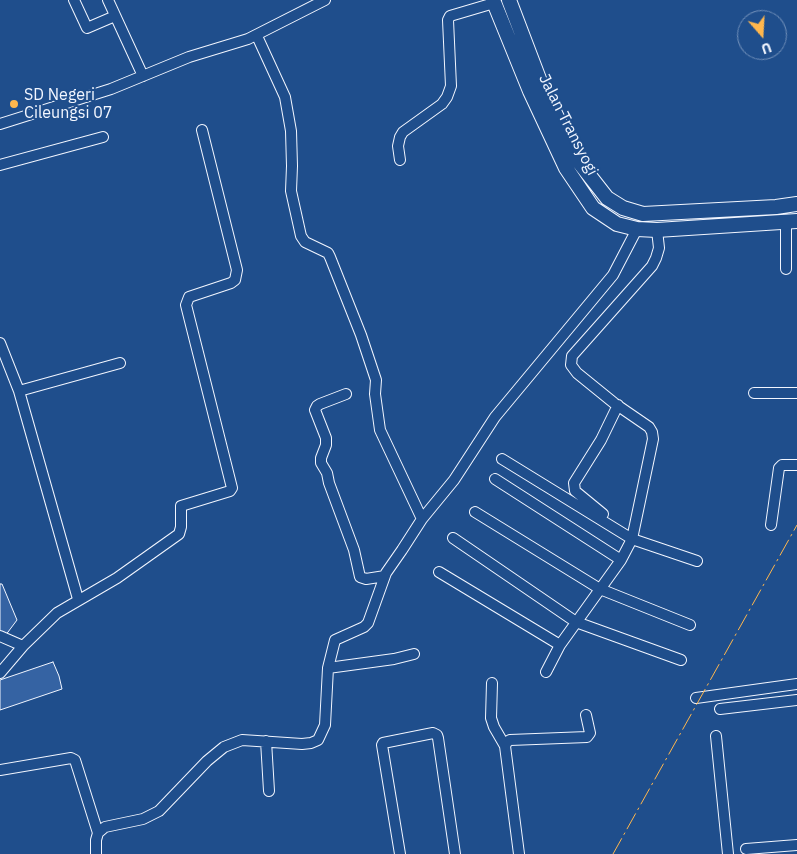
<!DOCTYPE html>
<html>
<head>
<meta charset="utf-8">
<style>
	body { margin:0 }
	#map { position:relative; width:797px; height:854px; overflow:hidden; background:#1f4e8c; font-family:"IBM Plex Sans",sans-serif }
	canvas { display:block }
	.north { position:absolute; left:737px; top:10px; width:50px; height:50px; box-sizing:border-box; background:#1f4e8c; border:1px solid #7391ba; border-radius:50%; rotate:161deg; font-size:14px; font-weight:700; line-height:20px; text-align:center; color:#f2f6ff }
	.north::after { content:''; display:block; margin:auto; width:18px; height:22px; background:#ffb74d; clip-path:polygon(50% 0,100% 100%,50% 72%,0 100%) }
</style>
</head>
<body>
<div id="map">
<canvas width="797" height="854"></canvas>
<div class="north">U</div>
</div>
<script>
const c = document.querySelector('canvas').getContext('2d');
c.lineJoin = 'round';
function fillPath(path, color) { c.fillStyle = color; c.fill(path, 'evenodd'); }
const shape = rows => new Path2D(rows.map(r => 'M' + r).join(''));
function stroke(path, color, width, dash) { c.strokeStyle = color; c.lineWidth = width; c.lineCap = dash ? 'butt' : 'round'; c.setLineDash(dash || []); c.stroke(path); }
function label(font, color, halo, rows, align = 'center') {
  c.font = font + ' "IBM Plex Sans",sans-serif'; c.lineWidth = 4; c.setLineDash([]); c.textBaseline = 'middle'; c.strokeStyle = halo; c.fillStyle = color; for (const [text, x, y, turn = 0] of rows) {
    c.save(); c.translate(x, y); c.rotate((+turn || 0) * Math.PI / 180); c.textAlign = isNaN(turn) ? turn : align; if (halo) c.strokeText(text, 0, 0); c.fillText(text, 0, 0); c.restore();
  }
}
const building = shape([
	[0,584,2,584,17,620,5,636,0,634,0,584],
	[53,662,59,676,62,689,0,710,0,680,53,662]
]);
const minor = shape([
	[74,0,87,28,115,16],
	[108,0,143,76],
	[257,36,285,97,291,131,292,166,291,191,301,236,305,242,328,253,330,257,361,335,376,380,375,394,380,430,422,519],
	[0,124,111,89,189,57,248,39,325,0],
	[400,160,398,146,400,137,403,132,442,104,447,97,451,86,448,20,450,16,494,3],
	[0,165,103,137],
	[786,222,786,269],
	[0,343,19,391,78,599],
	[19,391,120,363],
	[754,393,797,393],
	[346,394,320,404,317,406,315,410,326,438,326,445,321,458,321,463,327,473,329,483,354,550,360,577,366,579,385,576],
	[502,459,632,539,697,561],
	[495,479,621,560],
	[475,512,600,589,690,625],
	[603,514,575,491,574,483,601,440,618,405],
	[771,525,779,468,782,465,797,465],
	[453,538,576,622,681,660],
	[439,572,560,645],
	[0,636,23,646],
	[328,668,394,659,414,654],
	[546,672,560,645,621,560,632,539,653,439,652,432,649,427,614,403,577,373,571,365,572,356,652,266,656,258,659,248,657,230],
	[0,673,23,646,57,613,117,578,179,534,181,527,181,506,230,491,232,488,186,305,189,297,231,283,235,280,237,270,202,130],
	[492,683,491,718,494,727,505,746],
	[696,698,797,684],
	[720,709,797,700],
	[716,736,728,854],
	[266,741,269,791],
	[0,770,71,758,75,760,98,833],
	[746,849,797,845],
	[96,854,96,840,98,833,105,827,143,819,159,811,207,761,224,747,242,740,302,744,311,743,318,740,325,725,328,668,335,640,364,627,368,623,386,573,402,550,422,519,454,480,495,417,613,275,637,229],
	[400,854,382,745,383,743,433,733,437,735,438,738,455,854],
	[519,854,505,746,507,742,510,740,587,737,590,733,586,715]
]);
const highway = shape([
	[493,0,530,91,566,168,593,208,617,224,637,229,657,230,797,221],
	[509,0,541,84,578,161,607,198,623,208,643,214,776,207,797,204]
]);
const power = shape([
	[613,854,797,525]
]);
const markers = [
	[14,104,5,"#ffb74d"]
];
const poiNames = [
	["SD Negeri",24,95],
	["Cileungsi 07",24,113]
];
const streetNames = [
	["Jalan Transyogi",568,125,63]
];
fillPath(building, '#3563a3');
stroke(building, '#f2f6ff', 1);
stroke(minor, '#f2f6ff', 12);
stroke(highway, '#f2f6ff', 16);
stroke(minor, '#1f4e8c', 10);
stroke(highway, '#1f4e8c', 14);
stroke(power, '#ffb74d', 1, [18, 4, 2.5, 4]);
for (const [x, y, r, color] of markers) { const dot = new Path2D(); dot.arc(x, y, r, 0, 2 * Math.PI); c.fillStyle = color; c.fill(dot); stroke(dot, '#1f4e8c', 2); }
label('16px', '#f2f6ff', '#1f4e8c', poiNames, 'left');
label('16px', '#f2f6ff', '#1f4e8c', streetNames);
</script>
</body>
</html>
